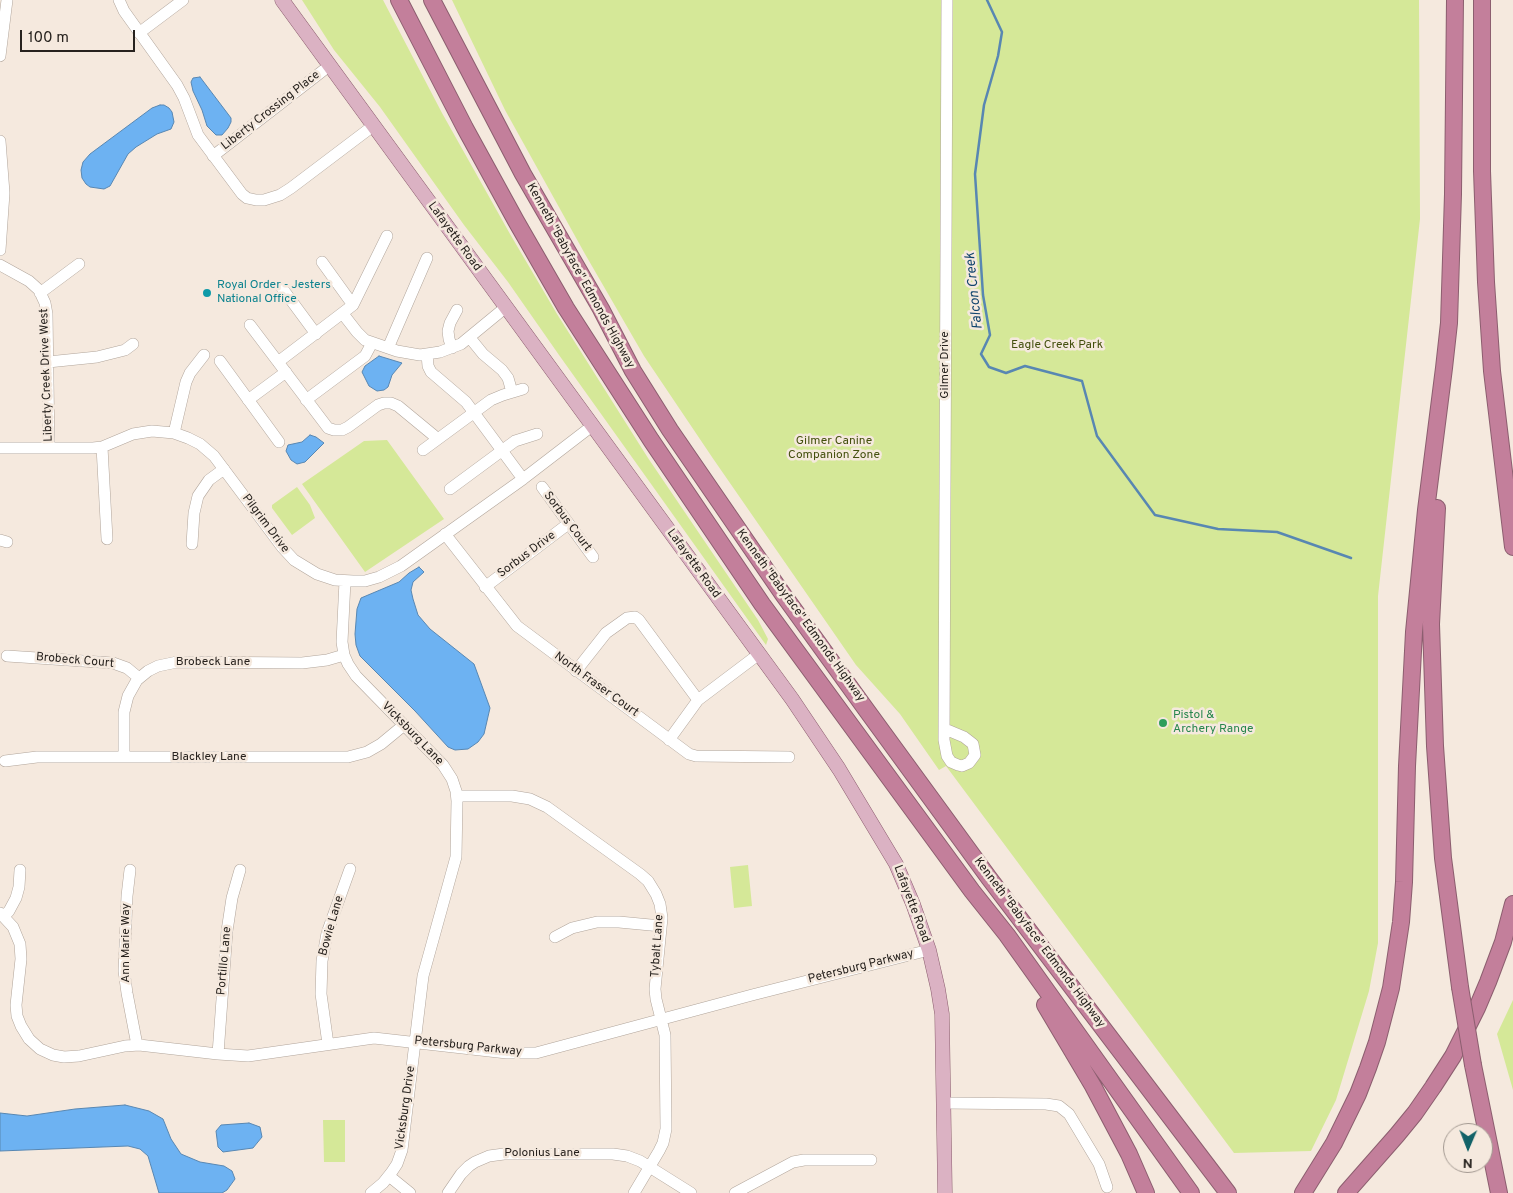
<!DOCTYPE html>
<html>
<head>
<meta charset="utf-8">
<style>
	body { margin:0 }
	#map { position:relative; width:1513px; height:1193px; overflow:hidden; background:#f5e9de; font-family:Overpass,sans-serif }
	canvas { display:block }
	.north { position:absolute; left:1443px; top:1123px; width:50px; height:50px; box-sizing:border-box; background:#f5e9de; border:1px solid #a39991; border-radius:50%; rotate:181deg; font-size:14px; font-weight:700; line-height:20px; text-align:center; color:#27221e }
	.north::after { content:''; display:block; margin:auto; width:18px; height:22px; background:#126268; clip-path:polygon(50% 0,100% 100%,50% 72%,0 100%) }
	.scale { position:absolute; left:20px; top:30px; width:115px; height:22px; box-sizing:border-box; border:2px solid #27221e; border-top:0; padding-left:6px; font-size:15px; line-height:18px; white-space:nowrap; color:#27221e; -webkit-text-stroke:4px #f5e9de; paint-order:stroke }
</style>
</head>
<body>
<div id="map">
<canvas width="1513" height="1193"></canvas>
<div class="north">N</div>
<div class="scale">100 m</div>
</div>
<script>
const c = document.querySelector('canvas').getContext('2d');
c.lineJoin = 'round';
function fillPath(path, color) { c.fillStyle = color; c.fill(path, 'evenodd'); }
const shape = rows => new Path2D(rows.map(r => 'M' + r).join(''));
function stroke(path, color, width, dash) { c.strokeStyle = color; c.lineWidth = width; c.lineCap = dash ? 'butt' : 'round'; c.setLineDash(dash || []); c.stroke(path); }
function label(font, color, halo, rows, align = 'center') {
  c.font = font + ' Overpass,sans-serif'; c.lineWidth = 5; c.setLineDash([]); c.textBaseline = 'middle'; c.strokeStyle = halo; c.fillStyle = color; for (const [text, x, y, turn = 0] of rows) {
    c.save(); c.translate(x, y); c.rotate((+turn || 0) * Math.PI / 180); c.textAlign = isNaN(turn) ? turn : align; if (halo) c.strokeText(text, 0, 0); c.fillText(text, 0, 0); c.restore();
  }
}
const green = shape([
	[302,0,383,0,442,113,510,234,557,314,648,458,758,620,768,639,766,645,559,355,508,282,464,225,380,107,334,50],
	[452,0,1419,0,1420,219,1378,596,1378,943,1369,991,1336,1100,1311,1151,1234,1153,946,766,939,770,900,714,856,665,714,460,644,356,585,254,505,110],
	[387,440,444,519,365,572,302,484,364,441],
	[297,487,310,505,315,518,292,535,272,508,272,505],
	[748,865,752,906,734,908,730,867],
	[1513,1000,1513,1090,1497,1034],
	[323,1120,345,1120,345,1162,324,1162]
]);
const water = shape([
	[200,77,231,118,231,122,228,128,222,135,216,135,207,126,202,110,193,91,191,82,193,78,200,77],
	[160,105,164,105,169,108,172,112,174,122,171,129,157,134,136,147,128,154,110,186,104,189,90,187,86,184,82,178,81,170,83,162,90,154,152,108,160,105],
	[379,356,402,363,392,375,388,387,384,390,377,391,369,386,362,372,365,366,379,356],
	[310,435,316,437,324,443,305,462,297,464,291,460,286,451,288,445,302,442,310,435],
	[419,567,424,572,413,582,411,590,413,599,418,615,430,629,474,664,490,708,484,734,478,742,468,749,455,750,448,747,415,711,360,656,356,645,355,634,357,609,361,598,399,582,409,573,419,567],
	[125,1105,149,1111,163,1119,171,1139,181,1154,200,1162,224,1166,232,1171,235,1179,227,1190,222,1193,159,1193,148,1156,140,1149,128,1146,0,1151,0,1113,27,1116,75,1109,125,1105],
	[249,1123,260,1127,262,1137,253,1148,223,1152,218,1147,216,1131,221,1125,249,1123]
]);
const stream = shape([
	[987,0,1002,32,998,56,984,105,975,174,983,295,990,335,981,354,989,367,1006,373,1025,366,1082,381,1097,436,1155,515,1218,529,1277,532,1351,558]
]);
const minor = shape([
	[119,0,124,11,177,85,184,98,198,135,242,194,247,198,256,200,264,200,280,195,291,188,373,126],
	[139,33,183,0],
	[0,56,7,0],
	[0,141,4,193,0,250],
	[213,156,329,66],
	[322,262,353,305],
	[0,265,29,281,39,290,45,303,47,314,49,448],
	[282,288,316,334],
	[40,293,79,264],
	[343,314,357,332,365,340,397,351,420,355,440,352,461,344,506,307],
	[250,325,328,428,334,430,342,430,348,427,378,405,384,403,391,403,398,406,438,439],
	[470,338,483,354,502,370,508,378,512,392],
	[388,348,427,258],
	[452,348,449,339,448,331,450,323,457,310],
	[427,354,428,366,431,372,466,402,523,479],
	[220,361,279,442],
	[48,362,97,357,125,350,133,344],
	[278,362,353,305,387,236],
	[248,400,286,372],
	[306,400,365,356,372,343],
	[174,433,186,382,190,373,204,355],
	[102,447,107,539],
	[0,448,93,448,102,447,133,434,152,431,174,433,188,438,200,444,214,456,282,547,294,560,317,574,335,580,353,581,365,581,379,577,401,566,523,479,592,426],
	[423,450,491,400,503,395,523,389],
	[542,487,593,557],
	[450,489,515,441,537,434],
	[445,534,517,626,689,754,696,756,789,757],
	[0,540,7,542],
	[192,544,194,513,198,496,209,480,224,469],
	[345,581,342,642,344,655,348,664,356,676,443,765,452,779,456,791,457,801,456,857,423,976,402,1150,397,1164,391,1173,383,1183,371,1193],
	[485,587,568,524],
	[7,656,113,663,127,668,139,678],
	[576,671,606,633,627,618,635,617,639,620,698,700],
	[945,729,964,737,973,744,975,755,969,763,962,766,958,765,951,762,947,756,944,740,947,0],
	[669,740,698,700,759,654],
	[124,757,124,712,128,696,137,680,148,671,158,666,177,662,302,663,327,660,344,655],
	[5,761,37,757,348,757,367,752,381,744,404,725],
	[457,796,512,796,530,799,547,807,640,874,648,881,656,894,660,904,662,918,655,989,656,999,665,1035,666,1129,663,1143,659,1151,634,1193],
	[130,870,127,896,124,971,127,993,137,1045],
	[0,913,13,927,20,944,21,959,16,1005,17,1016,21,1026,29,1039,40,1049,53,1055,64,1057,79,1056,125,1046,139,1045,218,1054,248,1056,374,1038,507,1053,536,1053,752,995,929,950],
	[4,916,9,911,16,898,19,887,20,870],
	[555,937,572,928,597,922,619,922,661,926],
	[328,1044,321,994,322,961,327,933,350,869],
	[218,1054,227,931,232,898,240,870],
	[944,1103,1046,1104,1059,1106,1069,1114,1099,1164,1107,1187],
	[389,1176,410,1193],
	[448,1193,461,1174,469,1166,475,1162,489,1156,504,1154,613,1154,627,1156,640,1161,691,1193],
	[735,1193,793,1162,804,1160,871,1160]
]);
const major = shape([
	[282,0,792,699,839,769,896,864,913,904,929,950,938,989,942,1014,945,1193]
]);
const highway = shape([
	[399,0,465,128,516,221,566,308,651,440,762,604,972,891,1007,935,1191,1193],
	[432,0,523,174,601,309,633,371,670,430,782,593,865,708,989,878,1228,1193],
	[1482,0,1482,171,1486,282,1492,371,1513,547],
	[1437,508,1431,624,1435,746,1443,858,1460,987],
	[1045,1005,1093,1086,1129,1154,1146,1193],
	[1473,1065,1499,1193],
	[1303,1193,1334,1143,1358,1094,1368,1068,1377,1042,1391,988,1401,922,1404,882,1407,766,1414,632,1426,510,1444,368,1449,323,1453,194,1455,0],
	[1346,1193,1397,1135,1415,1113,1433,1087,1453,1056,1477,1008,1488,982,1503,942,1513,904]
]);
const highwayBridge = shape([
	[1460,987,1473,1065]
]);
const markers = [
	[207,293,5,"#0f9aa8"],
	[1163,723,5,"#2e9e5b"]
];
const streetNames = [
	["Liberty Crossing Place",271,111,-38],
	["Lafayette Road",454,237,54],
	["Kenneth \"Babyface\" Edmonds Highway",580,276,61],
	["Gilmer Drive",946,365,-90],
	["Liberty Creek Drive West",47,375,-92],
	["Sorbus Court",567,522,53],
	["Pilgrim Drive",265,524,53],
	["Sorbus Drive",527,555,-37],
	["Lafayette Road",693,564,54],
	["Kenneth \"Babyface\" Edmonds Highway",800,616,54],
	["Brobeck Court",75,661,5],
	["Brobeck Lane",213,663],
	["North Fraser Court",596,685,36],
	["Vicksburg Lane",412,734,46],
	["Blackley Lane",209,758],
	["Lafayette Road",911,904,69],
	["Bowie Lane",332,926,-74],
	["Ann Marie Way",127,943,-90],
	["Kenneth \"Babyface\" Edmonds Highway",1039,943,53],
	["Tybalt Lane",658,946,-86],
	["Portillo Lane",225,961,-85],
	["Petersburg Parkway",861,967,-14],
	["Petersburg Parkway",468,1047,6],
	["Vicksburg Drive",406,1108,-82],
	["Polonius Lane",542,1154]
];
const cultureNames = [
	["Royal Order - Jesters",217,286],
	["National Office",217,300]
];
const parkNames = [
	["Eagle Creek Park",1057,346],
	["Gilmer Canine",834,442],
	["Companion Zone",834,456]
];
const leisureNames = [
	["Pistol &",1173,716],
	["Archery Range",1173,730]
];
const waterNames = [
	["Falcon Creek",975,291,-96]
];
fillPath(green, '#d5e898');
fillPath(water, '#6db2f2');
stroke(water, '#5887b2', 1);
stroke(stream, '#5887b2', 2.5);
stroke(minor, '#b1a59b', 12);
stroke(major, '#8c5e6f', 15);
stroke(highway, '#8c5e6f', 18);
stroke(minor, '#fff', 11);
stroke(major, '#dbb2c3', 14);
stroke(highway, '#c37f9b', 16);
stroke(highwayBridge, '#8c5e6f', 18, []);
stroke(highwayBridge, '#c37f9b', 16);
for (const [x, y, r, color] of markers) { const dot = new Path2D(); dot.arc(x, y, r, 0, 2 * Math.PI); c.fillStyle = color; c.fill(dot); stroke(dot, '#f5e9de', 2); }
label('12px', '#27221e', '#f5e9de', streetNames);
label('12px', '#0d838f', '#f5e9de', cultureNames, 'left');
label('12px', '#44500e', '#f5e9de', parkNames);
label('12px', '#27864d', '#f5e9de', leisureNames, 'left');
label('italic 14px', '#11446d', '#f5e9de', waterNames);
</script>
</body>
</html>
